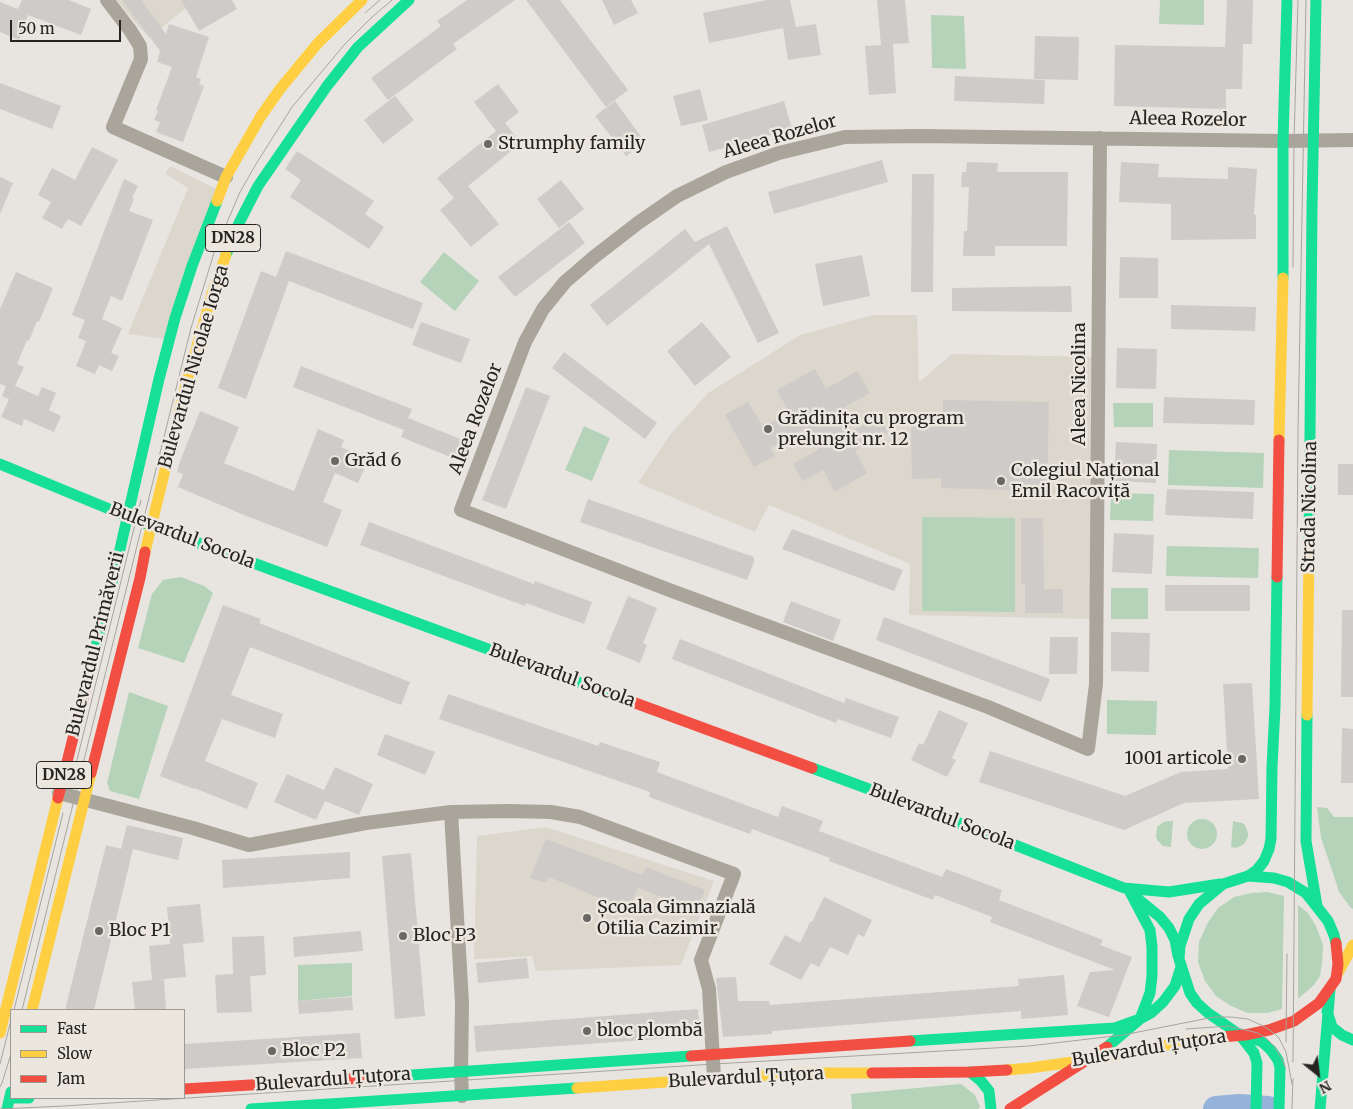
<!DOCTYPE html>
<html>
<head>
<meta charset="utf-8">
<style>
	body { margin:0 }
	#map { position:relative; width:1353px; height:1109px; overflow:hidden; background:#e8e5e1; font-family:Merriweather,serif }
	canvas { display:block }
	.legend { position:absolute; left:10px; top:1009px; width:175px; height:90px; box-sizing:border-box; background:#ebe6de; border:1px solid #9c9892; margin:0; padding:6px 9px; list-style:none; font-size:15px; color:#262421 }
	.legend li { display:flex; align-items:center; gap:10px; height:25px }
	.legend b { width:25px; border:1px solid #9c9892 }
	.north { position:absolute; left:1293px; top:1049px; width:50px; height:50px; -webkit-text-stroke:4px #ebe6de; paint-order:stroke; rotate:151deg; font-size:14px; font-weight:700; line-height:20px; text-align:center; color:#262421 }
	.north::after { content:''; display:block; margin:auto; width:18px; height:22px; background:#262421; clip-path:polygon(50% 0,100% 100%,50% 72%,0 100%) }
	.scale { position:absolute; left:10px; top:20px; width:111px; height:22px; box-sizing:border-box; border:2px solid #262421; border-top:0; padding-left:6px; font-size:15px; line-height:18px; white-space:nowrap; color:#262421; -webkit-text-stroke:4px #ebe6de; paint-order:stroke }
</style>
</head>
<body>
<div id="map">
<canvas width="1353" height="1109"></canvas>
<ul class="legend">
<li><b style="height:6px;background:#16e098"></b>Fast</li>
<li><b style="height:6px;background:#ffcf43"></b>Slow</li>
<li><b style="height:6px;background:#f24e42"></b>Jam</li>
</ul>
<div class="north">N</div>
<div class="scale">50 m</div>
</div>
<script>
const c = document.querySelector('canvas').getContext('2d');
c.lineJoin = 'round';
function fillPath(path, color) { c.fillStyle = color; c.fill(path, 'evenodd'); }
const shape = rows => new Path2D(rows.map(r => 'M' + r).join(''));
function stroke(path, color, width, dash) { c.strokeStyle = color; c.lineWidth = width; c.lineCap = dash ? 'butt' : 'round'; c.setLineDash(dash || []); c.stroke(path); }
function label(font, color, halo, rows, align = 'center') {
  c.font = font + ' Merriweather,serif'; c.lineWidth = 5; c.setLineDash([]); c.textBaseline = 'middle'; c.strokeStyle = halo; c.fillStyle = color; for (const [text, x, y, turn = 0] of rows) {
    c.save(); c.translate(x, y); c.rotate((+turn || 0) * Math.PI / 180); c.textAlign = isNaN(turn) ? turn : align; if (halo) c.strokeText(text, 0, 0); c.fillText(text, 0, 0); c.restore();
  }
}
const built = shape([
	[116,0,196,0,149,38],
	[170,166,218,190,165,339,128,334,188,188,165,174],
	[873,315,917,315,919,382,952,354,1100,357,1094,619,909,615,910,564,769,505,755,532,638,483,670,435,708,393,800,335],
	[546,827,714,881,681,965,536,971,532,956,483,959,474,959,477,836]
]);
const green = shape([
	[1160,0,1204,0,1204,25,1159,24],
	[931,15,964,16,966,69,932,68],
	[444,252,479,281,455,311,420,282],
	[1113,403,1153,403,1153,427,1114,427],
	[584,426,610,438,592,481,565,470],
	[1169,450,1264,453,1263,488,1168,485],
	[1111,493,1154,494,1153,521,1110,520],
	[922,517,1015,518,1015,612,922,611],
	[1167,546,1259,548,1258,578,1166,576],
	[181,577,204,586,213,593,184,663,138,648,152,594,163,580],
	[1111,588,1148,588,1148,619,1111,619],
	[129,692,168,706,139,799,110,791,107,783],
	[1107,700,1157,701,1156,735,1107,734],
	[1317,807,1327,808,1334,817,1353,817,1353,909,1350,907,1339,892,1332,870,1321,838],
	'1187 834a15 15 0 1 1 30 0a15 15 0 1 1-30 0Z',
	[1168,821,1173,821,1171,847,1163,846,1157,840,1156,836,1157,827,1164,822],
	[1233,821,1242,823,1245,825,1248,833,1248,837,1244,844,1236,848,1231,847],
	[1267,892,1284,896,1282,1009,1267,1013,1248,1013,1231,1006,1216,996,1205,981,1198,962,1199,942,1207,924,1218,908,1234,897,1252,893],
	[1298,905,1308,913,1316,926,1323,945,1322,963,1320,976,1314,985,1298,999],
	[352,963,352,996,298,1001,298,965],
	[961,1084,975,1095,980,1107,978,1109,852,1109,851,1094]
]);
const river = shape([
	[1216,1109,1239,1107,1268,1109]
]);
const building = shape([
	[22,0,69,0,91,9,81,35,28,15,19,40,0,32,0,2,18,9],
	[122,0,141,0,166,34,169,24,209,37,196,77,201,79,199,84,204,86,183,142,156,132,160,122,154,120,158,111,156,110,172,67,157,62,160,51],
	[181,0,232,0,237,9,199,31],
	[467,0,515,0,453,44,457,49,388,100,371,78,441,26,437,21],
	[526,0,560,0,628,90,606,107],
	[602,0,631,0,638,13,614,25],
	[767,0,790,0,796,27,816,24,821,55,788,60,783,28,709,43,703,13],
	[877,0,905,0,909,43,893,44,896,93,869,95,865,46,881,45],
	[1227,0,1253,0,1252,44,1243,44,1242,89,1226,89,1226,109,1114,106,1115,45,1225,47],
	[1035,36,1079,37,1078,80,1034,79],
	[955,76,1045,80,1044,104,954,101],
	[0,83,61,106,52,129,0,109],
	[498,84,519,112,505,123,521,143,468,186,499,224,471,247,440,210,454,198,437,178,496,131,474,102],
	[700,89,708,120,681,126,673,96],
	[395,96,414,120,383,144,364,120],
	[615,101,645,142,626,156,595,116],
	[784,101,792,129,709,152,702,125],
	[92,147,118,160,81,226,68,219,62,229,42,218,51,202,38,195,52,168,75,180],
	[297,151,374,201,365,214,384,227,369,249,290,197,301,180,285,169],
	[882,160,888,182,774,214,768,192],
	[967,162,998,163,997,172,1068,172,1067,246,995,246,995,256,963,256,964,231,967,231,969,187,961,187,962,172,966,172],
	[1121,162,1159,164,1158,177,1228,179,1228,167,1257,169,1254,215,1256,215,1256,239,1171,240,1171,204,1119,202],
	[912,174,934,174,933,292,911,292],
	[0,177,13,183,0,214],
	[124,179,138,186,132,198,134,199,129,211,153,220,122,301,111,296,102,319,122,328,111,353,119,356,112,371,99,365,95,374,76,366,86,341,78,338,85,320,72,315],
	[561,180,584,209,559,228,537,199],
	[569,222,585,243,515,297,498,277],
	[727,226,779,333,758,343,709,244,607,326,590,305,685,229,695,242],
	[286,251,423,303,413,329,289,281,246,399,218,388,261,271,276,277],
	[862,255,870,296,823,306,815,264],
	[1120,257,1158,258,1158,298,1119,298],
	[16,272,53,288,39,322,37,321,29,341,27,340,17,364,24,367,15,386,38,396,42,387,56,393,49,410,61,416,54,432,24,419,22,426,1,417,9,399,2,396,6,386,0,384,0,309],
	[1071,286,1072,312,952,311,952,288],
	[1171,305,1256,307,1255,331,1171,329],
	[421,322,470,339,461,363,412,345],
	[702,322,731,357,695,386,667,351],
	[1117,348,1157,349,1156,389,1116,388],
	[564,352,657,423,645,439,552,368],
	[301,366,412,409,408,418,468,442,460,461,401,437,404,430,293,387],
	[815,369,826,389,857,371,870,393,840,410,852,431,879,416,888,432,855,450,867,473,835,492,823,470,803,481,793,464,819,449,807,427,770,448,775,456,754,467,725,415,748,402,763,427,789,412,777,390],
	[526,387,550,396,506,509,482,500],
	[1164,397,1255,400,1254,425,1163,423],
	[943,400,1049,402,1047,491,941,488,941,478,912,479,911,423,943,422],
	[200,411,239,427,224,463,294,491,318,429,344,440,341,447,369,459,358,483,335,473,323,502,342,510,327,547,244,515,178,487,183,474,177,472,179,464],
	[1116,442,1157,444,1156,483,1114,481],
	[1338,464,1353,464,1353,495,1338,495],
	[1167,489,1254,492,1253,519,1165,515],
	[588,499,754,557,754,562,747,580,580,522],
	[1021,518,1043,518,1044,589,1063,589,1063,613,1025,613,1025,584,1021,584],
	[369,522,534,584,535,581,592,602,584,624,526,603,525,606,360,545],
	[792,529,903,570,894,591,782,549],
	[1114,533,1154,535,1152,574,1112,572],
	[1165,585,1250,585,1250,611,1165,611],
	[628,596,657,608,643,643,647,645,640,663,606,649],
	[791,601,841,620,833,641,783,622],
	[223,605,261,619,259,623,410,682,401,705,250,647,231,695,283,714,275,738,222,719,205,761,258,783,247,809,194,788,194,789,160,776],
	[1342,610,1353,610,1353,697,1341,697],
	[884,617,1050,679,1041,702,876,640],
	[1111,632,1150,633,1149,672,1111,671],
	[1050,637,1078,637,1077,674,1049,674],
	[680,639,844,703,846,698,899,717,891,738,838,719,836,723,672,659],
	[1252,683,1259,799,1184,803,1124,830,979,782,990,751,1125,796,1181,772,1228,769,1223,684],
	[448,694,598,746,600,742,660,762,657,772,778,817,782,806,823,821,819,831,942,877,946,869,1002,890,999,900,1103,940,1100,945,1132,957,1109,1017,1077,1006,1090,972,1115,970,990,922,992,917,935,895,933,900,829,861,830,858,752,829,750,834,649,797,650,792,439,719],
	[939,710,968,723,952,758,956,760,947,777,911,760,919,743,923,745],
	[1342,728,1353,729,1353,783,1341,783],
	[385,734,435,752,425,775,377,755],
	[335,767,373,784,359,815,325,801,316,820,274,802,287,774,324,790],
	[127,825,183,838,178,860,133,849,94,1010,65,1010,106,845,121,849],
	[546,839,642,875,646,867,705,890,696,910,638,888,626,915,608,908,609,902,549,877,546,883,530,878],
	[350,852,350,878,223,888,222,860],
	[411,853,425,1016,395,1019,382,856],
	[824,897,872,920,864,937,858,934,848,955,830,947,819,967,811,963,801,980,769,964,785,935,800,943,810,922,812,922],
	[200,904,204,942,183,944,186,977,164,979,166,1010,135,1010,132,982,152,980,149,946,170,944,167,907],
	[361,931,363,951,294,957,293,937],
	[264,936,266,975,250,976,252,1012,217,1013,215,975,233,974,232,937],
	[527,958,529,978,478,983,476,963],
	[1064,975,1068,1015,1021,1019,1021,1011,772,1031,772,1034,723,1037,716,978,736,977,738,1001,769,1001,770,1005,1019,986,1018,979],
	[352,997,353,1010,299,1014,298,1001],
	[698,1009,700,1036,476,1052,474,1026],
	[360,1033,362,1058,184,1069,184,1044]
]);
const street = shape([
	[107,0,130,30,140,46,141,59,113,127,226,177],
	[1100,138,1096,684,1088,749,988,707,672,591,461,510,525,342,543,309,565,282,594,257,638,223,677,196,726,172,779,153,845,137,921,136,1283,141,1353,140],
	[59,793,193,828,249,845,366,823,451,812,508,811,551,812,580,817,734,874,701,960,709,989,714,1078],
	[451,812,462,1003,461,1072,462,1096]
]);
const fast = shape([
	[226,255,239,223,258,186,327,86,358,47,409,0],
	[1283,278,1283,141,1287,0],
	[0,464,136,520,627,700],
	[1309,548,1312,208,1316,0],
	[88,678,115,571,159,379,175,318,192,266,217,201],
	[1307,715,1306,841,1317,906],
	[812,768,939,815,1124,888,1169,892,1220,884],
	[1248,876,1257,870,1264,861,1269,849,1271,839,1272,767,1275,707,1277,577],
	[1130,892,1150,930,1152,947,1152,976,1150,993,1140,1019],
	[1138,899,1160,917,1169,928,1175,940,1178,956],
	[1327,1011,1332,1027,1342,1035,1353,1040],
	[1245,1035,1262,1042,1271,1050,1278,1060,1280,1068,1279,1109],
	[910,1041,1115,1028,1140,1019],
	[1107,1047,1140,1019,1151,1013,1163,1002,1175,986,1181,967],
	[970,1072,981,1081,989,1091,991,1109],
	[382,1077,691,1056],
	[10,1098,29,1098],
	[7,1109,11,1092],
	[251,1109,577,1088],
	[1256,1109,1257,1063,1254,1053,1240,1035,1208,1013,1197,1003,1190,993,1179,959,1180,946,1189,919,1199,904,1223,884,1248,876,1274,878,1288,882,1306,893,1328,921,1334,935,1336,943],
	[1320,1109,1330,989]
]);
const slow = shape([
	[217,201,226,177,261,116,280,89,318,43,362,0],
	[1279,440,1283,278],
	[145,552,185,388,212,294,226,255],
	[1307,715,1309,548],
	[1338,973,1353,945],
	[32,1010,91,773],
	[0,1033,58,798],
	[1007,1070,1030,1068,1087,1060,1188,1041,1209,1038],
	[577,1088,771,1075,811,1073,872,1073]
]);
const jam = shape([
	[1277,577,1279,440],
	[627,700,812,768],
	[91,773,140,578,145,552],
	[58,798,88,678],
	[1209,1038,1245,1035,1269,1030,1294,1021,1319,1003,1336,979,1338,964,1336,943],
	[691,1056,910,1041],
	[872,1073,970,1072,1007,1070],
	[184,1089,382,1077],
	[1010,1109,1107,1047]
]);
const tram = shape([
	[365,13,380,0],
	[1293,267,1294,140,1298,0],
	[74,772,141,500],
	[14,1010,63,813],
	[22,1010,191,328,214,253,240,192,256,164,292,107,345,44,371,18,392,0],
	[1186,1029,1228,1026,1258,1033,1267,1039,1274,1046,1283,1061,1285,1067],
	[1286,1042,1287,954],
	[1293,1062,1298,431,1306,0],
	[0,1064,11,1020],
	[0,1087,2,1083,11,1054],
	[0,1109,64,1106,714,1064,1029,1046,1123,1035,1214,1017,1231,1017,1248,1019,1263,1026,1274,1033,1279,1038,1286,1052,1292,1084],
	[1292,1109,1293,1079]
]);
const markers = [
	[488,144,5,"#6a6864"],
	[768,429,5,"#6a6864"],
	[335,461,5,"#6a6864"],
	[1001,481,5,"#6a6864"],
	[1242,759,5,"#6a6864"],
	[587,918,5,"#6a6864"],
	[99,931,5,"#6a6864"],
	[403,936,5,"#6a6864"],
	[587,1031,5,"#6a6864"],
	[272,1051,5,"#6a6864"]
];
const shields = [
	[233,238,55],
	[64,775,55]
];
const shieldNames = [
	["DN28",233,238],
	["DN28",64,775]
];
const streetNames = [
	["Aleea Rozelor",1188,120,1],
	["Aleea Rozelor",780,137,-16],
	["Bulevardul Nicolae Iorga",194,367,-74],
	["Aleea Nicolina",1080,384,-90],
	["Aleea Rozelor",476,419,-69],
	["Strada Nicolina",1310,507,-89],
	["Bulevardul Socola",182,536,21],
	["Bulevardul Primăverii",96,644,-76],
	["Bulevardul Socola",562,676,20],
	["Bulevardul Socola",942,817,21],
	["Bulevardul Țuțora",1149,1049,-9],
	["Bulevardul Țuțora",746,1078,-3],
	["Bulevardul Țuțora",333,1080,-4]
];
const poiNames = [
	["Strumphy family",498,144],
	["Grădinița cu program",778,419],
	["prelungit nr. 12",778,440],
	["Grăd 6",345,461],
	["Colegiul Național",1011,471],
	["Emil Racoviță",1011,492],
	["1001 articole",1232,759,"right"],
	["Școala Gimnazială",597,908],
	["Otilia Cazimir",597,929],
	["Bloc P1",109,931],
	["Bloc P3",413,936],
	["bloc plombă",597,1031],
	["Bloc P2",282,1051]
];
fillPath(built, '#dcd7cd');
fillPath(green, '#b5d3b8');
stroke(river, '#95b3da', 26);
fillPath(building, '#cecbc8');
stroke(street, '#a9a59b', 14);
stroke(fast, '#16e098', 11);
stroke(slow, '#ffcf43', 11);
stroke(jam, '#f24e42', 11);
stroke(tram, '#a7a49f', 1);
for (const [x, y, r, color] of markers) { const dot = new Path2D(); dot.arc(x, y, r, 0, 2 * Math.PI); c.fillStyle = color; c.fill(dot); stroke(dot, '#ebe6de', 2); }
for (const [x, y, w] of shields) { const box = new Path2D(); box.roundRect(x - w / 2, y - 13.5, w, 27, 4); c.fillStyle = '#ebe6de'; c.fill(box); stroke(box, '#262421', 1); }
label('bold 16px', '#262421', null, shieldNames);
label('18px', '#262421', '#ebe6de', streetNames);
label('18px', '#262421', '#ebe6de', poiNames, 'left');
</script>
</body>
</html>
